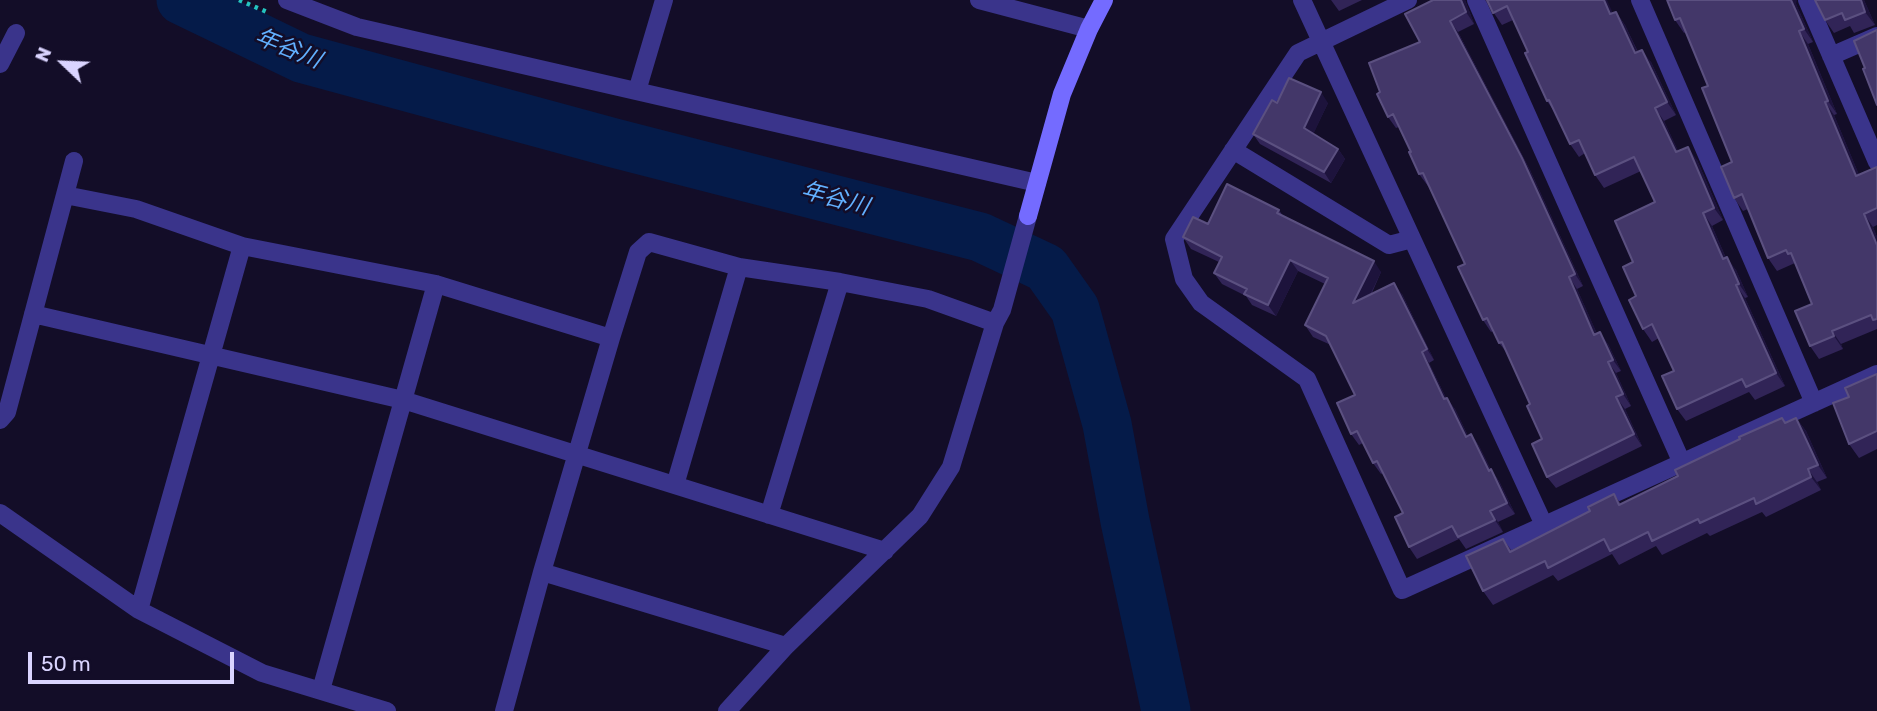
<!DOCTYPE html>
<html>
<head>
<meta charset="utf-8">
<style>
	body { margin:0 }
	#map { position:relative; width:1877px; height:711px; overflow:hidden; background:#130d28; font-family:Rubik,sans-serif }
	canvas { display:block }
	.north { position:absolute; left:28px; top:28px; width:70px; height:70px; -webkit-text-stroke:5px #130d28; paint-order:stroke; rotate:293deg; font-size:19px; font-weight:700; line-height:28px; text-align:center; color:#dad4ff }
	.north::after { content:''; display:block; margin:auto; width:24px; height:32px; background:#dad4ff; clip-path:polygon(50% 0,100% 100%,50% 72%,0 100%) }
	.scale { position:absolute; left:28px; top:652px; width:206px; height:32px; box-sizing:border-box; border:4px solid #dad4ff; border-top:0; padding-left:9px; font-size:21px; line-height:24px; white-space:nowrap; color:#dad4ff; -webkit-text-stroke:5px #130d28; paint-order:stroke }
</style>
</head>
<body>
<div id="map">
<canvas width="1877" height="711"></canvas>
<div class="north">N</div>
<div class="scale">50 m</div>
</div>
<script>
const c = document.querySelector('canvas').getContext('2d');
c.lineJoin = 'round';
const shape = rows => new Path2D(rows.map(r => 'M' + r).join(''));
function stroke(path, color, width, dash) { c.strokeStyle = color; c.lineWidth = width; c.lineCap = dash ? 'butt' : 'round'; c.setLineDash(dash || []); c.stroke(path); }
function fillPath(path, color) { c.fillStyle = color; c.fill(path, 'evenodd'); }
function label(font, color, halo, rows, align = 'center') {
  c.font = font + ' Rubik,"Noto Sans JP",sans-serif'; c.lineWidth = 5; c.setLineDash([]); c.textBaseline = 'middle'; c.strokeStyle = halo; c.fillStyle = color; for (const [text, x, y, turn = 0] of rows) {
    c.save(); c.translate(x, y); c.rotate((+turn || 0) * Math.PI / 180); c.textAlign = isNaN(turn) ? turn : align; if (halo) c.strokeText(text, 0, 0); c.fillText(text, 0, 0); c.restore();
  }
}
const river = shape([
	[181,0,301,58,614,143,980,237,1046,268,1075,309,1107,424,1125,521,1166,711]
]);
const path = shape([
	[239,0,267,12]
]);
const street = shape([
	[287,0,357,27,1037,183],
	[979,0,1089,29],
	[1302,0,1544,525],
	[1408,0,1298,53,1174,239,1184,279,1201,303,1307,379,1402,590,1877,374],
	[1476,0,1682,463],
	[1640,0,1814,403],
	[1807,0,1877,162],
	[1831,56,1877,36],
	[0,64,16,33],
	[637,91,664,0],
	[1233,150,1389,245,1412,239],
	[65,195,136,209,242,246,436,284,611,338],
	[33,314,403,400,885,551],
	[0,420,7,412,74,161],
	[675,485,739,267],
	[0,513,139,610,262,673,387,711],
	[769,515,840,282],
	[542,572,786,646],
	[139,610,242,246],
	[321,690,436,284],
	[504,711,542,572,611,338,638,252,649,242,739,267,840,282,928,299,995,323],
	[727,711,786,646,920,516,951,467,995,323,1002,310,1028,216]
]);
const secondary = shape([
	[1028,216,1062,94,1089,29,1104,0]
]);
const wall = shape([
	[1331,0,1362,0,1339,11],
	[1433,0,1465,0,1474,24,1458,32,1530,170,1583,286,1577,289,1597,334,1608,344,1621,371,1616,373,1631,406,1625,409,1642,446,1556,488,1547,477,1542,439,1530,404,1508,354,1499,343,1493,331,1491,332,1483,320,1465,264,1429,186,1428,186,1419,174,1411,152,1399,127,1396,128,1388,117,1380,92,1420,42],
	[1485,0,1613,13,1616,12,1625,25,1638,52,1651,62,1676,115,1664,121,1678,151,1697,160,1723,220,1712,226,1726,258,1736,270,1748,297,1745,298,1785,386,1755,400,1749,392,1686,421,1677,409,1674,371,1659,338,1652,342,1643,329,1636,296,1633,262,1655,202,1641,171,1604,188,1595,175,1585,153,1579,157,1570,144,1556,114,1547,101,1528,52,1513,20,1502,25],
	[1667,0,1796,4,1813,42,1808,44,1837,114,1834,115,1859,175,1877,167,1877,225,1873,227,1877,237,1877,329,1841,344,1843,349,1819,359,1810,346,1812,304,1796,266,1795,263,1777,271,1768,258,1748,209,1743,211,1734,198,1732,162,1708,86,1686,32,1684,33,1675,20],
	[1815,0,1864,0,1875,25,1854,33,1850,26,1834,33,1825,20],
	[1277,103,1328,103,1313,134,1338,149,1345,159,1331,183,1260,144,1253,134],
	[1279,210,1283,216,1381,272,1371,295,1402,294,1434,360,1429,363,1446,398,1455,409,1468,436,1471,434,1479,446,1491,470,1499,481,1515,514,1498,522,1503,532,1466,549,1459,539,1417,559,1409,547,1403,513,1383,473,1381,474,1373,463,1363,443,1359,445,1351,434,1355,395,1331,345,1313,337,1305,325,1325,284,1298,271,1276,316,1252,305,1246,296,1222,284,1214,273,1219,262,1191,249,1183,237,1208,224],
	[1877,374,1877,449,1859,458,1849,444,1849,397],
	[1782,418,1785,422,1796,418,1806,431,1827,478,1817,482,1821,490,1766,517,1762,512,1710,536,1707,533,1662,555,1656,546,1619,565,1612,554,1558,581,1553,575,1493,605,1483,591,1503,539,1512,551,1590,511,1614,494,1621,504,1678,476]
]);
const shadedWall = shape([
	[1461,0,1465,0,1474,24,1466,12],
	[1604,0,1607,0,1619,27,1610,14],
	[1791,0,1797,0,1796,4,1813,42,1804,29],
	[1861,0,1864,0,1875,25,1865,12],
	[1616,12,1625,25,1644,66,1635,53],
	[1450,21,1458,32,1530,170,1583,286,1575,274],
	[1799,31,1808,44,1837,114,1828,101],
	[1642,50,1651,62,1676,115,1667,102],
	[1321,92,1328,103,1311,139,1304,128],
	[1825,102,1834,115,1865,189,1856,176],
	[1655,108,1664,121,1685,165,1676,152],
	[1688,147,1697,160,1723,220,1714,208],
	[1338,149,1345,159,1331,183,1324,172],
	[1703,213,1712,226,1732,272,1723,259],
	[1864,214,1873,227,1877,237,1877,245],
	[1727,257,1736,270,1748,297,1739,284],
	[1290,260,1298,271,1276,316,1268,305],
	[1374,261,1381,272,1361,314,1353,303],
	[1569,277,1577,289,1603,347,1594,335],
	[1394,283,1402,294,1434,360,1427,349],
	[1736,285,1745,298,1785,386,1776,373],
	[1832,331,1841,344,1843,349,1834,336],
	[1600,332,1608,344,1621,371,1613,360],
	[1422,352,1429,363,1452,410,1444,399],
	[1608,362,1616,373,1631,406,1623,394],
	[1616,397,1625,409,1642,446,1634,434],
	[1447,398,1455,409,1474,448,1466,437],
	[1796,418,1806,431,1827,478,1818,465],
	[1471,434,1479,446,1497,482,1489,471],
	[1491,469,1499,481,1515,514,1507,503],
	[1808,469,1817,482,1821,490,1811,477],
	[1490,511,1498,522,1503,532,1495,520]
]);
const building = shape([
	[1433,0,1461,0,1466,12,1450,21,1522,158,1575,274,1569,277,1594,335,1600,332,1613,360,1608,362,1623,394,1616,397,1634,434,1547,477,1532,444,1542,439,1527,406,1530,404,1502,342,1499,343,1487,318,1483,320,1458,267,1465,264,1423,173,1419,174,1409,152,1411,152,1393,114,1388,117,1377,94,1380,92,1369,63,1420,42,1405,14,1433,0],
	[1487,0,1604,0,1610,14,1616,12,1635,53,1642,50,1667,102,1655,108,1676,152,1688,147,1714,208,1703,213,1723,259,1727,257,1739,284,1736,285,1776,373,1746,387,1742,379,1677,409,1662,376,1674,371,1652,324,1643,329,1629,300,1636,296,1623,267,1633,262,1615,221,1655,202,1634,157,1595,175,1579,140,1570,144,1549,100,1547,101,1525,53,1528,52,1507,6,1493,13,1487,0],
	[1667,0,1791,0,1804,29,1799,31,1828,101,1825,102,1856,176,1877,167,1877,208,1864,214,1877,245,1877,319,1873,320,1871,315,1832,331,1834,336,1810,346,1795,311,1812,304,1791,253,1788,254,1786,250,1768,258,1742,194,1734,198,1721,167,1732,162,1702,88,1708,86,1680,18,1675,20,1667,0],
	[1815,0,1861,0,1865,12,1845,20,1842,13,1825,20,1815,0],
	[1877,30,1877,105,1863,69,1865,68,1854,41,1877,30],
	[1289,78,1321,92,1304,128,1338,149,1324,172,1253,134,1272,100,1277,103,1289,78],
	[1227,184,1279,210,1277,213,1374,261,1353,303,1394,283,1427,349,1422,352,1444,399,1447,398,1466,437,1471,434,1489,471,1491,469,1507,503,1490,511,1495,520,1458,537,1452,526,1409,547,1395,517,1403,513,1377,461,1373,463,1357,431,1351,434,1337,403,1355,395,1326,336,1305,325,1328,278,1290,260,1268,305,1244,294,1247,289,1214,273,1222,257,1183,237,1193,217,1208,224,1227,184],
	[1877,374,1877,431,1849,444,1833,403,1849,397,1845,388,1877,374],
	[1782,418,1785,423,1796,418,1818,465,1808,469,1811,477,1756,504,1754,498,1700,523,1698,519,1652,541,1648,532,1610,551,1604,539,1548,568,1545,561,1483,591,1466,556,1503,539,1510,552,1590,511,1588,507,1614,494,1619,505,1678,476,1675,470,1740,439,1739,437,1782,418]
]);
const waterNames = [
	["年谷川",288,49,22],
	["年谷川",835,199,15]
];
stroke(river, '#051b49', 49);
stroke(path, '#24c3bf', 4.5, [3.5, 5]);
stroke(street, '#3a348b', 18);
stroke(secondary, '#746bff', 18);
fillPath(wall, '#312457');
fillPath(shadedWall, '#1d133c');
fillPath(building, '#433769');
stroke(building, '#5b5080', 2);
label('italic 23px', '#62b0ff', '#130d28', waterNames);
</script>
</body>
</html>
